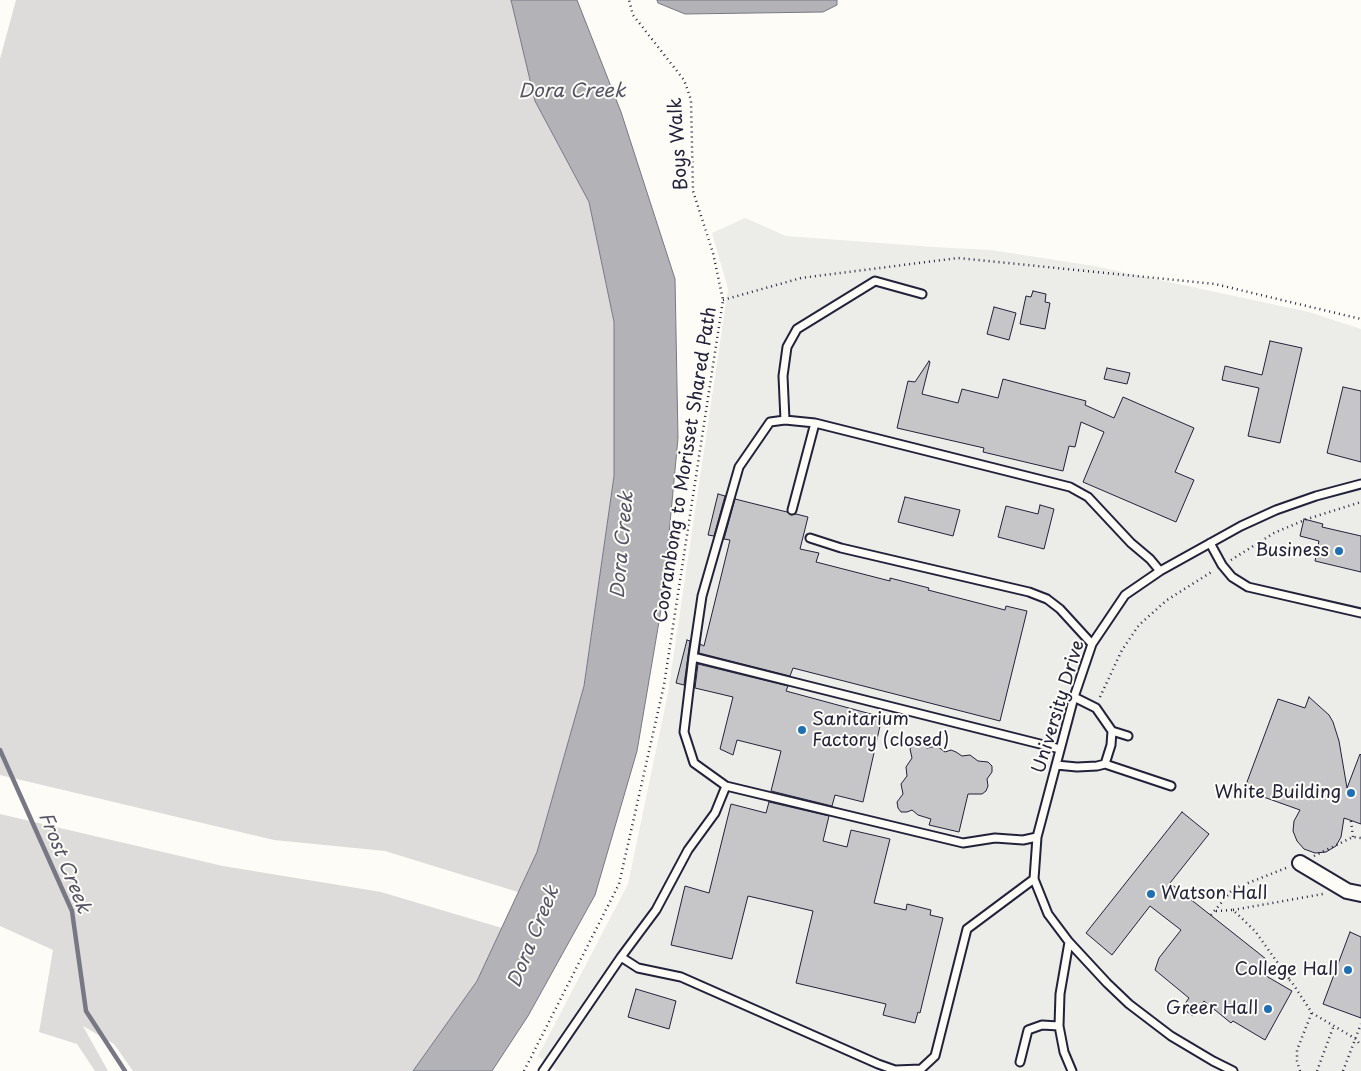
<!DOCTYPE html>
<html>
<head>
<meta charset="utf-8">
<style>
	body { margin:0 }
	canvas { display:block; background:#fdfcf7 }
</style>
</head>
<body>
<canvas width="1361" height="1071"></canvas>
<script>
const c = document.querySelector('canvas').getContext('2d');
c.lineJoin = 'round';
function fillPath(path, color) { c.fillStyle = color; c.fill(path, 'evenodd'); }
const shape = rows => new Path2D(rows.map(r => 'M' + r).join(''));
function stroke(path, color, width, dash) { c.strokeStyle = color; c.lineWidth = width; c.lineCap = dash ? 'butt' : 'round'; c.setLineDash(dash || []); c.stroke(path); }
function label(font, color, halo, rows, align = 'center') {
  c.font = font + ' "Playpen Sans",sans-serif'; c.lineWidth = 4; c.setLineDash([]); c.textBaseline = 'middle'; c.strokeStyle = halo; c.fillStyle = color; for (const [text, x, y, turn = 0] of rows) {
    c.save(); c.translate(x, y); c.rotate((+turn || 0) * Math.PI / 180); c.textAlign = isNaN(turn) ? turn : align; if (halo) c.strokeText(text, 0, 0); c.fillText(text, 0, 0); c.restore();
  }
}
const built = shape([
	[745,218,786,236,934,247,991,250,1094,266,1309,312,1361,329,1361,1071,557,1071,538,1056,628,884,668,693,728,289,712,233]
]);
const green = shape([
	[16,0,511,0,535,101,589,202,614,322,614,476,584,686,537,852,518,892,385,851,274,840,0,775,0,59],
	[0,814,223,866,381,892,502,928,477,981,413,1071,133,1071,114,1044,83,1026,108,1071,95,1071,77,1044,39,1032,53,950,0,926]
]);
const water = shape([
	[511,0,577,0,621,112,675,279,678,438,663,598,637,751,595,895,528,1016,492,1071,413,1071,477,981,537,852,584,686,614,476,614,322,589,202,535,101,511,0],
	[657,0,837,0,837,5,823,12,685,14,658,3,657,0]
]);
const stream = shape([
	[0,750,72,911,86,1011,125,1071]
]);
const building = shape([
	[1033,291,1046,294,1045,302,1050,303,1045,329,1020,324,1026,296,1031,297,1033,291],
	[994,307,1016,313,1009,340,987,334,994,307],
	[1270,341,1302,348,1280,443,1248,436,1259,388,1222,380,1225,366,1262,375,1270,341],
	[929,361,930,362,922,394,958,403,962,389,998,398,1003,379,1086,401,1085,405,1114,418,1123,397,1194,428,1175,472,1194,480,1176,522,1083,482,1104,432,1081,422,1075,447,1069,446,1063,471,983,452,984,448,897,428,908,381,915,382,929,361],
	[1107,368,1130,373,1127,384,1104,379,1107,368],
	[1343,387,1361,391,1361,462,1327,453,1343,387],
	[718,494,725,496,714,536,708,535,718,494],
	[905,497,960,510,953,536,898,522,905,497],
	[735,499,787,512,791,515,796,514,808,517,800,549,819,553,816,562,890,581,890,578,929,588,928,590,1005,610,1006,606,1027,611,1000,721,793,668,790,676,699,653,700,644,704,646,730,540,724,539,735,499],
	[1040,505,1054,509,1044,549,998,537,1006,506,1038,514,1040,505],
	[1304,519,1323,524,1322,527,1361,536,1361,572,1315,561,1319,541,1300,536,1304,519],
	[687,640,690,641,684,685,676,683,687,640],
	[698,664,788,686,786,691,882,717,863,802,835,795,832,806,771,791,781,751,737,740,733,755,720,749,733,697,695,688,698,664],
	[1309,697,1329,715,1333,722,1339,741,1347,788,1360,754,1361,755,1361,824,1344,818,1341,837,1336,846,1326,852,1315,853,1304,849,1297,841,1293,831,1294,821,1300,810,1244,790,1278,699,1305,708,1309,697],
	[919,742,927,748,937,746,945,752,951,750,956,752,962,756,970,755,978,761,988,762,992,766,992,772,987,779,988,786,986,791,982,794,968,794,959,832,929,825,931,819,918,815,912,810,907,812,901,812,898,808,897,802,903,794,901,784,907,776,906,767,912,758,910,749,914,743,919,742],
	[769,802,829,816,823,841,847,847,851,830,890,839,874,903,906,910,907,904,931,910,930,915,943,918,920,1013,918,1012,915,1023,883,1015,886,1004,796,983,813,911,748,896,732,959,671,945,685,886,709,893,731,804,766,813,769,802],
	[1182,812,1209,834,1170,883,1266,959,1261,973,1292,991,1265,1040,1233,1021,1231,1023,1204,1001,1193,1016,1182,1008,1189,998,1155,970,1159,958,1181,930,1150,906,1112,955,1086,933,1182,812],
	[1350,932,1361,937,1361,1018,1323,1004,1350,932],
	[636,989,676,1001,669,1029,628,1017,636,989]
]);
const path = shape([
	[723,300,801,278,958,258,1215,284,1361,319],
	[1231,560,1274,533,1307,519,1361,502],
	[1100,697,1122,650,1139,625,1167,600,1213,571],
	[1351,821,1353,837],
	[1314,856,1353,837,1361,838],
	[1233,910,1323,894],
	[1216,911,1233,910,1255,931,1290,980],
	[1211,915,1233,889,1286,868],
	[1264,964,1291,981,1312,1013,1356,1039,1361,1046],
	[524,1071,619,884,664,685,723,300,713,253,693,191,691,100,684,80,633,15,629,0],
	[1300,1071,1297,1061,1297,1050,1312,1012],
	[1317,1071,1334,1025],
	[1343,1071,1361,1024]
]);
const lane = shape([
	[785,420,815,423,1070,487,1088,497,1131,543,1150,559,1160,571],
	[792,510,815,423],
	[810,538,841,548,1029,592,1047,599,1060,609,1092,644],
	[1210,543,1222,565,1232,577,1248,587,1361,613],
	[693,657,1060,749],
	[1112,731,1128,736],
	[1105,764,1171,786],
	[1056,765,1077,767,1097,766,1105,764,1111,745,1112,731,1096,708,1074,697],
	[726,786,963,843,995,838,1023,840,1037,837],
	[621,957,638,968,681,977,878,1064,895,1070,921,1069,935,1056,967,929,1034,879],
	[1059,1026,1064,1052,1072,1071],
	[1020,1062,1028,1030,1042,1025,1059,1026,1060,994,1069,942],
	[543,1071,621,957,656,910,688,850,715,813,726,786,694,763,684,732,693,657,702,596,739,467,770,422,785,420,783,376,787,347,797,329,875,281,922,294],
	[1233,1071,1213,1061,1171,1036,1129,1004,1107,983,1069,942,1048,914,1034,879,1037,837,1074,697,1092,644,1125,595,1160,571,1241,526,1276,510,1316,496,1361,484]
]);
const street = shape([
	[1300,863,1347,891,1361,894]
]);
const markers = [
	[1339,551,5,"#1f6fb2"],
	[802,730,5,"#1f6fb2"],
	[1351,793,5,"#1f6fb2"],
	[1151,894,5,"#1f6fb2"],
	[1348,970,5,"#1f6fb2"],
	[1268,1009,5,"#1f6fb2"]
];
const streetNames = [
	["Boys Walk",679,144,-94],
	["Cooranbong to Morisset Shared Path",686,465,-81],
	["University Drive",1059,707,-73]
];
const poiNames = [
	["Business",1329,551],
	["Sanitarium",812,720,"left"],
	["Factory (closed)",812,741,"left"],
	["White Building",1341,793],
	["Watson Hall",1161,894,"left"],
	["College Hall",1338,970],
	["Greer Hall",1258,1009]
];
const waterNames = [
	["Dora Creek",572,92],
	["Dora Creek",623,545,-85],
	["Frost Creek",64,863,68],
	["Dora Creek",534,937,-68]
];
fillPath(built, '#ecece9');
fillPath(green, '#dddcdb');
fillPath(water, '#b2b2b7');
stroke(water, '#787885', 1);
stroke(stream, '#787885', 4.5);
fillPath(building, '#c6c6c8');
stroke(building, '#22223b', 1);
stroke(lane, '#22223b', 11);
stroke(street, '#22223b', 18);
stroke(path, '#22223b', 2.5, [1, 4]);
stroke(lane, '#fdfcf7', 7);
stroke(street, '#fdfcf7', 14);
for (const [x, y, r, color] of markers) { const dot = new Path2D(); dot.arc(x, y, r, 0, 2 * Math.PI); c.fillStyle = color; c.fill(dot); stroke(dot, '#fdfcf7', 2); }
label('18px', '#22223b', '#fdfcf7', streetNames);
label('18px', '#22223b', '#fdfcf7', poiNames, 'right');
label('italic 19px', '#545466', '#fdfcf7', waterNames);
</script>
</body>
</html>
